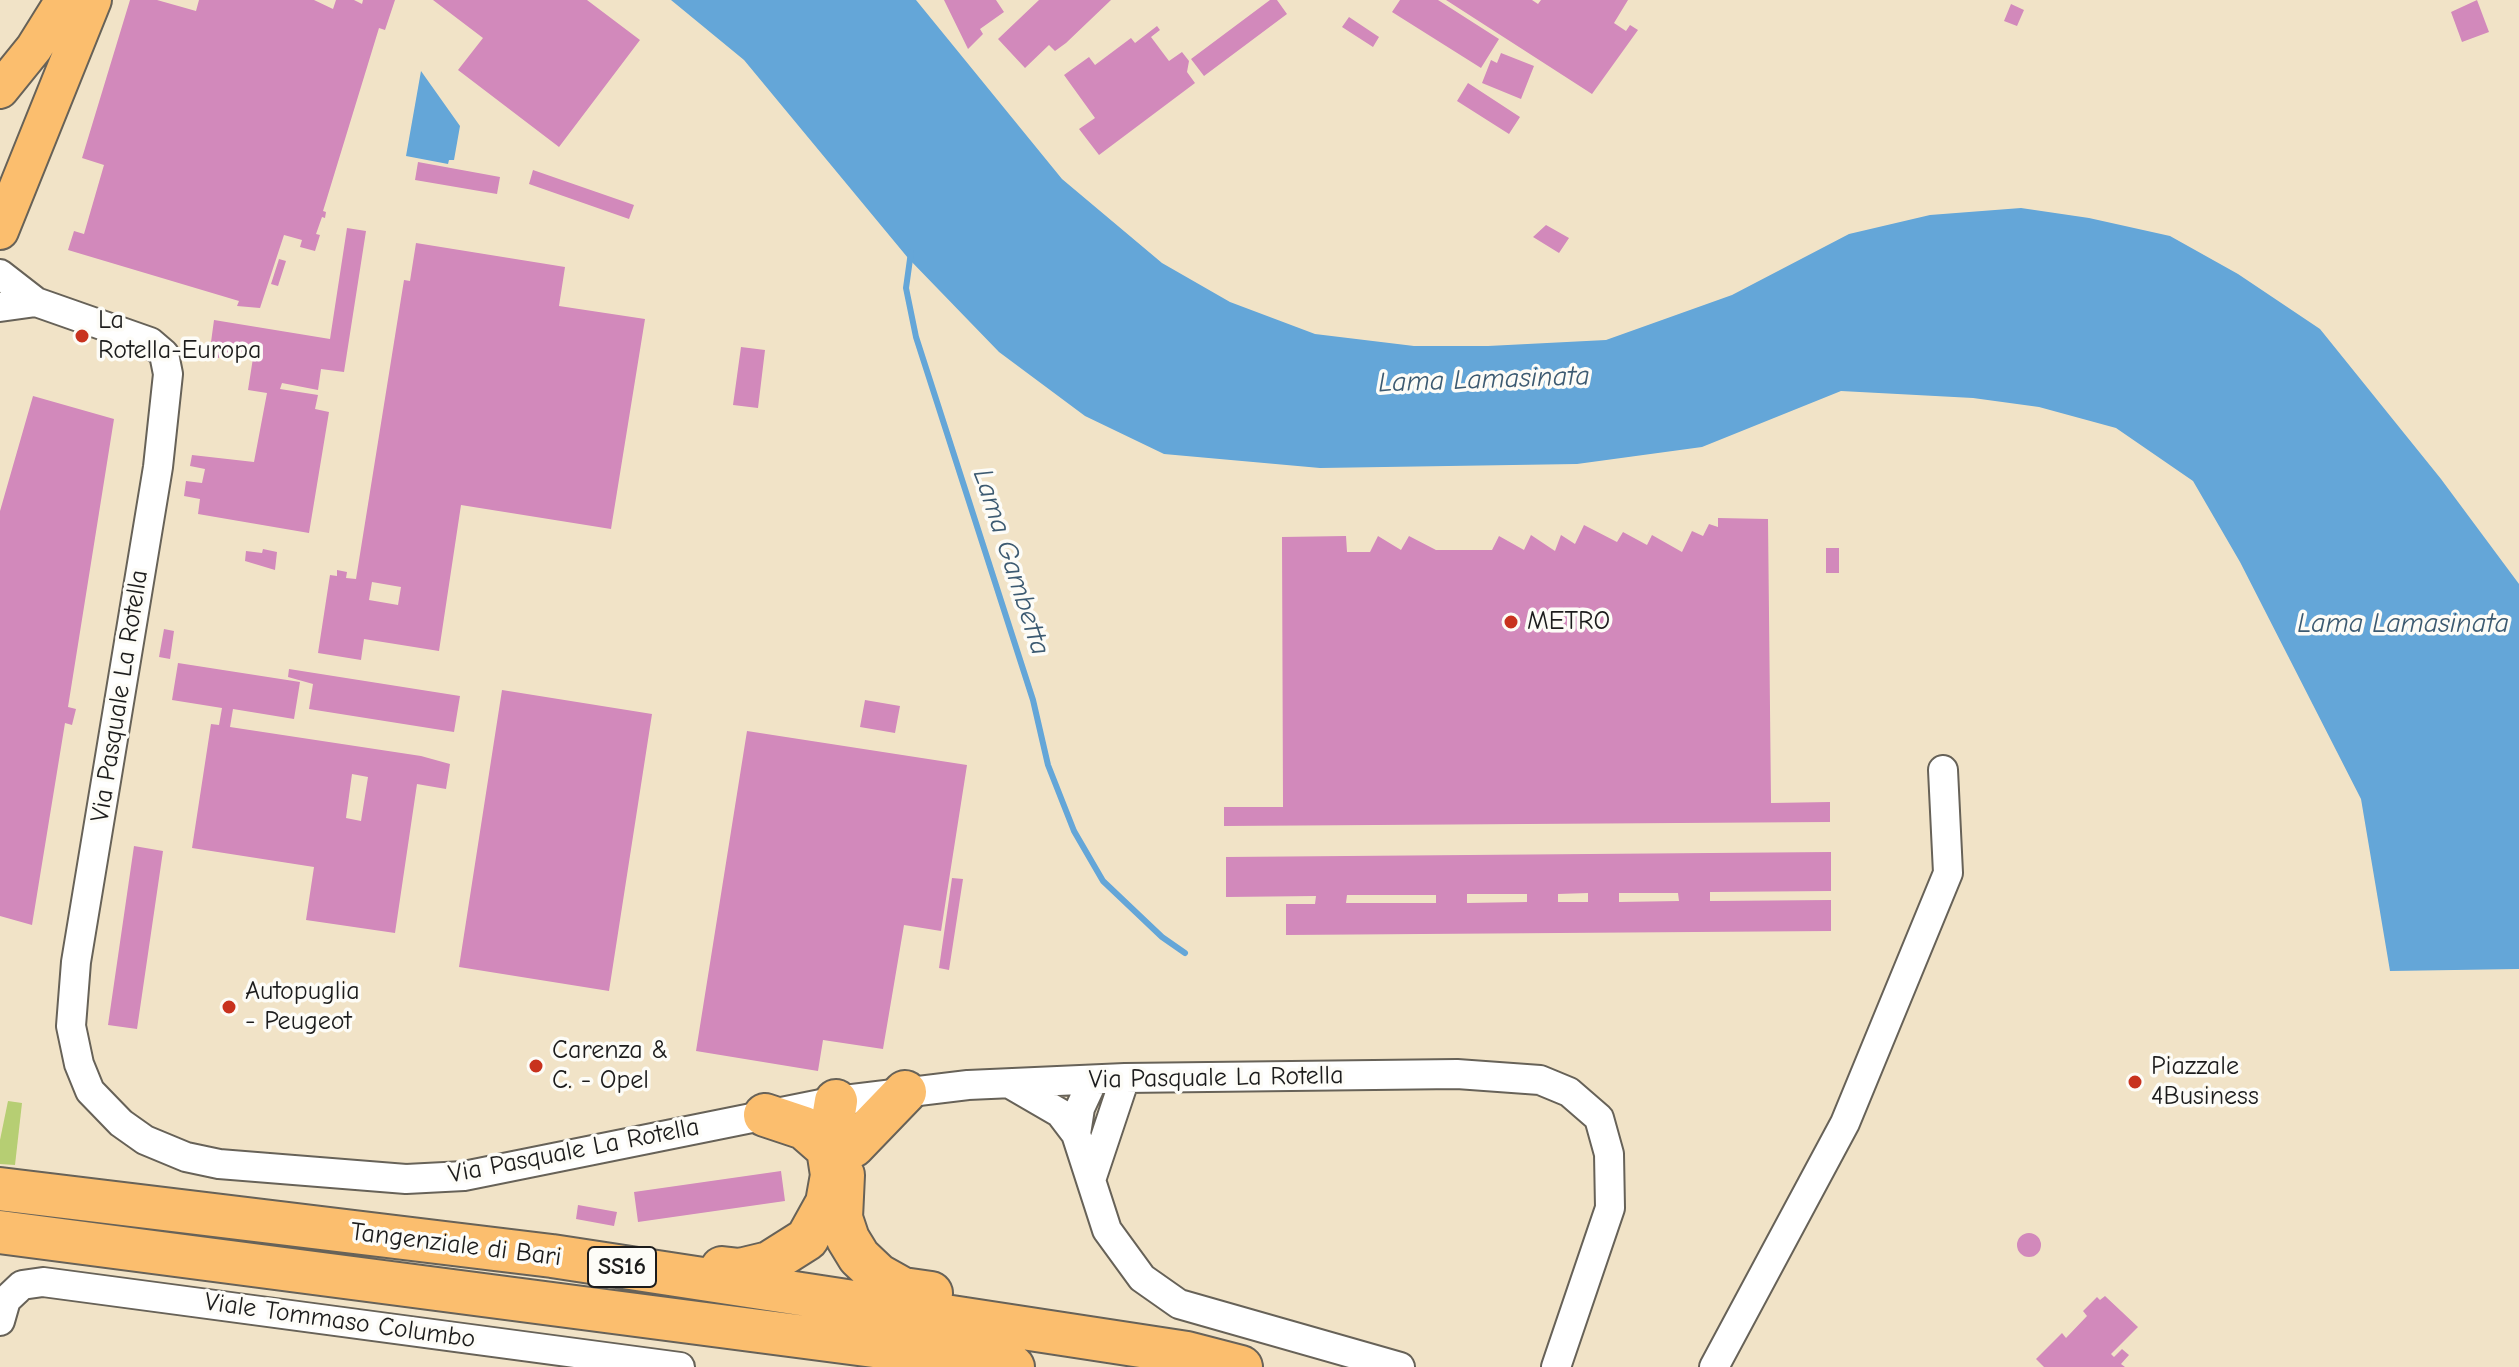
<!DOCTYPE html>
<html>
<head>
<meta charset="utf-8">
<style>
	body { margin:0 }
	canvas { display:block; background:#f1e3c7 }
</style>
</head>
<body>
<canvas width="2519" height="1367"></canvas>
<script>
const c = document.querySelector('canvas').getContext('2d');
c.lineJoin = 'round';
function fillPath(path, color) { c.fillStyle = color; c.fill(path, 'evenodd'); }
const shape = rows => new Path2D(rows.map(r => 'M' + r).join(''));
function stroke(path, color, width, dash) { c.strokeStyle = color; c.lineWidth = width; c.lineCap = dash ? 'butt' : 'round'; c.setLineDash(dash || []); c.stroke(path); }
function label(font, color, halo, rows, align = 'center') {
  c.font = font + ' "Comic Neue",sans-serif'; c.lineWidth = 7; c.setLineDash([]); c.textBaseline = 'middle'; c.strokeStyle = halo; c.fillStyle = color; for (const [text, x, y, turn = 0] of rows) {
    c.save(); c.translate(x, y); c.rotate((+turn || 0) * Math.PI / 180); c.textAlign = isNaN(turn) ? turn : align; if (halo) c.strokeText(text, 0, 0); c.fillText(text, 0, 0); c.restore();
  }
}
const green = shape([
	[8,1101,22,1103,15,1165,0,1164,0,1140]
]);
const water = shape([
	[671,0,916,0,1062,179,1162,263,1230,302,1315,334,1414,346,1488,346,1606,340,1732,295,1849,234,1930,215,2021,208,2089,218,2170,236,2238,274,2320,329,2441,479,2519,584,2519,969,2390,971,2361,799,2240,562,2193,481,2116,428,2039,407,1973,398,1841,391,1702,447,1577,464,1320,468,1164,454,1085,416,999,352,908,258,744,60],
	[421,71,460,126,454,160,449,160,448,164,406,156]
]);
const stream = shape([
	[911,252,906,288,916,337,1033,700,1048,765,1074,831,1103,881,1162,937,1185,953]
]);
const building = shape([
	[130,0,157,0,196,11,199,0,314,0,333,9,336,0,354,0,362,4,363,0,395,0,385,30,379,28,323,211,326,212,325,218,322,217,316,234,320,235,315,251,300,247,302,240,284,235,260,308,237,306,239,301,68,250,74,231,84,234,104,165,82,158],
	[433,0,587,0,640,40,559,147,458,70,483,38],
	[944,0,996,0,1004,12,980,29,983,34,968,49],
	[1039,0,1111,0,1066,43,1055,51,1049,45,1025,68,998,39],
	[1270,0,1277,0,1287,14,1204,76,1191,59],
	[1400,0,1438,0,1499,39,1481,68,1392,12],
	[1446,0,1532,0,1538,4,1541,0,1628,0,1614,23,1626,31,1630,25,1638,30,1592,94],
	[2477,0,2489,32,2462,42,2451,12],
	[2011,4,2024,10,2017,26,2004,21],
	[1349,17,1379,37,1373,47,1342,27],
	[1157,26,1160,30,1151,37,1169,61,1182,52,1189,61,1187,72,1195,83,1099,155,1079,129,1095,118,1064,75,1089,57,1095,65,1131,38,1135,43],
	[1501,53,1534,66,1521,99,1482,83,1491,60,1497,63],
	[1468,83,1520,117,1509,134,1457,101],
	[418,162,500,177,497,194,415,180],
	[533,170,634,205,629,219,529,184],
	[1546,225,1569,238,1559,253,1533,237],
	[347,228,366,231,344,372,321,369,318,390,282,383,280,389,318,395,315,409,329,412,309,533,198,514,200,499,184,496,186,481,202,483,205,469,190,466,192,455,254,462,267,393,248,390,253,358,220,352,219,358,209,357,214,320,330,339],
	[416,243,565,267,559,306,645,319,611,529,461,505,439,651,364,639,361,660,318,653,330,575,337,576,337,570,347,572,346,578,356,579,404,280,410,281],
	[372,582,401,587,398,605,369,600],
	[279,259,286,261,278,286,271,284],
	[741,347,765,350,758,408,733,405],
	[33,396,114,419,68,707,76,709,72,725,65,723,32,925,0,916,0,511],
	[1718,518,1768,519,1771,803,1830,802,1830,822,1224,826,1224,807,1283,807,1282,537,1346,536,1347,552,1370,552,1378,536,1401,550,1409,536,1436,550,1492,550,1499,536,1524,550,1531,535,1555,551,1561,535,1575,544,1584,525,1617,542,1623,532,1647,545,1652,535,1682,552,1692,531,1703,536,1709,524,1718,527],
	[1826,548,1839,548,1839,573,1826,573],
	[263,549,277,552,275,570,245,561,246,551,262,553],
	[164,629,174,631,170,659,159,657],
	[178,663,300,682,294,719,233,709,230,727,421,756,450,764,446,789,417,784,395,933,306,920,314,867,192,848,211,724,219,725,222,708,172,700],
	[352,774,368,777,361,821,346,818],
	[289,669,460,696,454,732,309,709,313,684,288,677],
	[502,690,652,714,609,991,459,967],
	[865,700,900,706,895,733,860,727],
	[747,731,967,765,941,931,904,925,883,1049,823,1040,818,1071,696,1051],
	[134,846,163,851,137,1029,108,1025],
	[1831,852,1831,891,1710,892,1710,901,1831,900,1831,931,1286,935,1286,904,1315,904,1316,896,1226,897,1226,857],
	[1588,893,1588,902,1558,902,1558,894],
	[1619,893,1678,893,1679,901,1619,902],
	[1467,894,1527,894,1527,902,1467,903],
	[1347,895,1436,895,1436,903,1346,903],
	[952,878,963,879,949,970,939,968],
	[781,1171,785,1201,638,1222,634,1192],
	[578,1205,617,1212,614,1226,576,1219],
	'2017 1245a12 12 0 1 1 24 0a12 12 0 1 1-24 0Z',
	[2105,1296,2138,1327,2111,1354,2114,1357,2122,1349,2129,1355,2121,1364,2125,1367,2044,1367,2036,1359,2062,1333,2066,1338,2087,1316,2083,1311,2097,1297,2100,1300]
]);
const minor = shape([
	[0,274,36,302],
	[0,307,36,302,150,342,164,354,168,374,158,467,76,962,71,1026,79,1064,90,1091,121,1123,145,1140,186,1157,219,1164,406,1179,464,1176,836,1101,968,1085,1125,1078,1457,1074,1540,1080,1569,1092,1599,1118,1609,1154,1610,1208,1556,1367],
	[1093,1080,1080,1108,1076,1134,1107,1230,1142,1278,1179,1304,1400,1367],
	[1010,1084,1060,1113,1076,1134],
	[1091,1180,1125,1078],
	[0,1321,6,1300,22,1285,43,1282,680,1367],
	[1714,1367,1845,1123,1948,873,1943,770]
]);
const major = shape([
	[0,90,34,48,64,0],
	[0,231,93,0]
]);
const highway = shape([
	[765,1115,804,1128,828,1149],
	[853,1146,905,1092],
	[843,1175,841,1218,848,1239,859,1257,878,1275,903,1289,931,1293],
	[0,1189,552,1256,1187,1353,1241,1367],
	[0,1232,905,1350,1013,1367],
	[722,1268,740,1270,769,1263,807,1239,827,1203,832,1175,828,1149,836,1101]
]);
const markers = [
	[82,336,8,"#c8321e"],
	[1511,622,8,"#c8321e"],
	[229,1007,8,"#c8321e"],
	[536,1066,8,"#c8321e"],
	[2135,1082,8,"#c8321e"]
];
const shields = [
	[622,1267,68]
];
const shieldNames = [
	["SS16",622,1267]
];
const poiNames = [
	["La",98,321],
	["Rotella-Europa",98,351],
	["METRO",1527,622],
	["Autopuglia",245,992],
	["- Peugeot",245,1022],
	["Carenza &",552,1051],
	["C. - Opel",552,1081],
	["Piazzale",2151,1067],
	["4Business",2151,1097]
];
const streetNames = [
	["Via Pasquale La Rotella",120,696,-81],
	["Via Pasquale La Rotella",1216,1078,-1],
	["Via Pasquale La Rotella",574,1151,-11],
	["Tangenziale di Bari",456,1245,7],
	["Viale Tommaso Columbo",340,1321,8]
];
const waterNames = [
	["Lama Lamasinata",1484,380,-2],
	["Lama Gambetta",1011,562,72],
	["Lama Lamasinata",2403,624]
];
fillPath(green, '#b6ce73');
fillPath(water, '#64a6d8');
stroke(stream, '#64a6d8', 6);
fillPath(building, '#d289bb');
stroke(minor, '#676258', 32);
stroke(major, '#676258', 40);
stroke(highway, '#676258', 46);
stroke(minor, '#fff', 28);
stroke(major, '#fbbe6e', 36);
stroke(highway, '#fbbe6e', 42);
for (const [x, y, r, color] of markers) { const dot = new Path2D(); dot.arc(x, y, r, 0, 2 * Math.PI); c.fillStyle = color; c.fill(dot); stroke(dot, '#fdfcf7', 3); }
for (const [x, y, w] of shields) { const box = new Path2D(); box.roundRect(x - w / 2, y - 20, w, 40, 6); c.fillStyle = '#fdfcf7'; c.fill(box); stroke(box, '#1c1c1c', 2); }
label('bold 24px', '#1c1c1c', null, shieldNames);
label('26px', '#1c1c1c', '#fdfcf7', poiNames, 'left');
label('26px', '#1c1c1c', '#fdfcf7', streetNames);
label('italic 28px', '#3c5a71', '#fdfcf7', waterNames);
</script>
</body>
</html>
